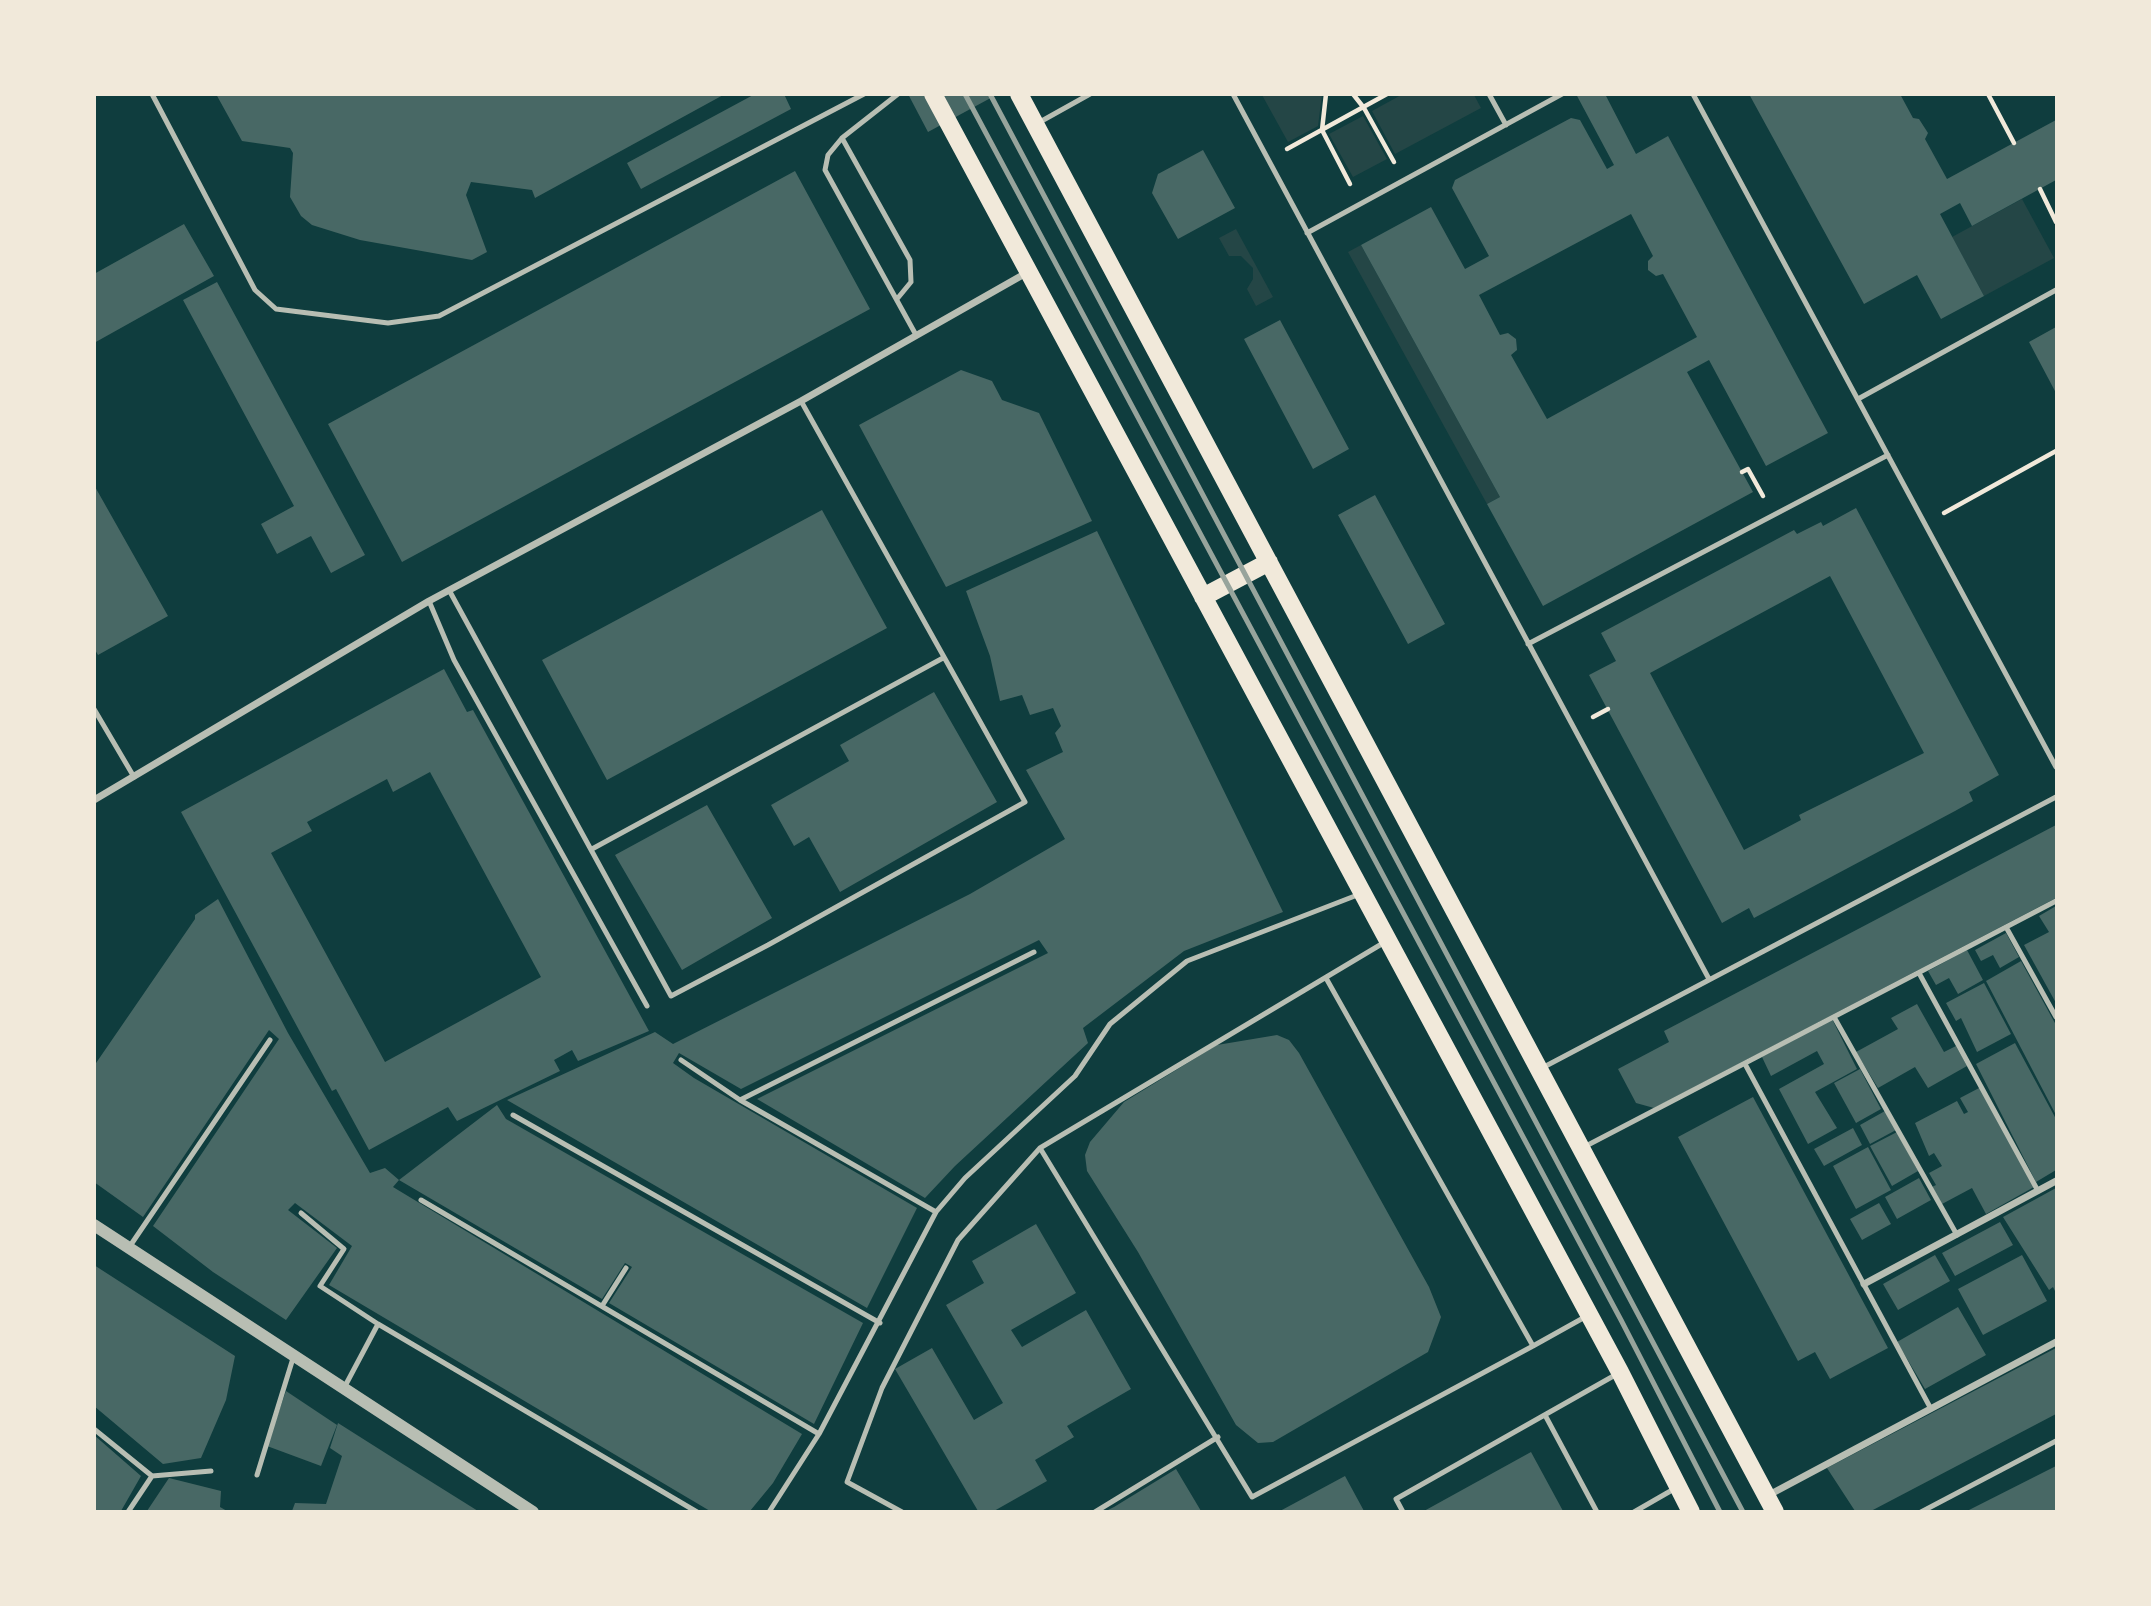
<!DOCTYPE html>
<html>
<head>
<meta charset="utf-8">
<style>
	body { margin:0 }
	#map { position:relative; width:2151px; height:1606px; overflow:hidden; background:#0f3d3e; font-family:"Roboto Condensed",sans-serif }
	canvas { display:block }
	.frame { position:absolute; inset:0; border:96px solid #f1e9da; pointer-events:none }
</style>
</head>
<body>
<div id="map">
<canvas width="2151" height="1606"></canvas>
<div class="frame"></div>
</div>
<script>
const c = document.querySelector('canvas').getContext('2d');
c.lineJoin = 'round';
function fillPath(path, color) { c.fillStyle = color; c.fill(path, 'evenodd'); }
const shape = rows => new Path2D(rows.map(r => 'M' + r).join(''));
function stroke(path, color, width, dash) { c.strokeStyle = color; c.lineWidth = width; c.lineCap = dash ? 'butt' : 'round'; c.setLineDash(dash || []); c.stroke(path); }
const green = shape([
	[1403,94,1474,95,1481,108,1395,154,1372,111],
	[1262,95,1322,95,1318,126,1288,142],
	[1363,116,1387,159,1353,177,1329,134],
	[2022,199,2054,258,1984,296,1952,237],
	[1236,229,1273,297,1256,306,1247,289,1253,279,1253,268,1241,256,1229,256,1219,238],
	[1361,245,1500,497,1487,504,1348,252]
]);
const building = shape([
	[216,94,725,94,535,198,532,190,471,182,466,195,487,252,472,260,360,240,312,225,301,216,290,197,293,153,290,148,242,141],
	[755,94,784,94,791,109,641,189,627,163],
	[908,94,998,94,928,132],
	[1576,94,1605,94,1636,154,1668,136,1828,433,1766,466,1709,360,1687,372,1753,492,1543,606,1487,504,1500,497,1361,245,1431,207,1465,269,1489,256,1452,188,1455,180,1571,118,1580,120,1607,169,1614,165],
	[1631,214,1653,256,1648,261,1648,270,1656,276,1663,274,1697,337,1547,419,1511,355,1517,350,1516,339,1508,333,1500,335,1479,295],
	[1749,94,1900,94,1913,118,1919,119,1928,133,1925,139,1947,179,2056,120,2056,180,1972,226,1960,203,1940,214,1984,296,1941,319,1917,275,1864,304],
	[1203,150,1235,208,1178,239,1152,193,1158,174],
	[795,171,870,309,402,562,328,424],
	[184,224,214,276,94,343,94,274],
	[217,282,365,555,331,573,311,536,277,554,261,524,294,506,183,300],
	[1280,320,1349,449,1313,469,1244,339],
	[2056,327,2056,393,2029,342],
	[961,370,992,381,1002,400,1039,413,1092,521,946,587,859,425],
	[94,485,168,616,98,655,94,648],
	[1375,495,1445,624,1408,644,1338,515],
	[1856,508,1999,775,1969,792,1973,801,1955,811,1754,918,1749,908,1722,923,1589,675,1616,661,1601,633,1794,530,1797,534,1821,522,1823,526],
	[1830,576,1924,753,1799,815,1801,820,1744,850,1650,673],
	[822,510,887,628,607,780,542,660],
	[1097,531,1283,912,1184,951,1083,1028,1088,1043,955,1166,925,1198,757,1099,1048,953,1039,940,741,1089,679,1053,673,1063,694,1078,917,1208,867,1308,507,1100,655,1032,673,1044,970,894,1065,839,1026,770,1063,752,1055,733,1061,726,1053,708,1030,715,1022,695,1000,701,990,656,966,591],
	[444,669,467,712,473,710,649,1031,578,1061,572,1050,554,1060,560,1071,457,1121,448,1107,369,1150,336,1089,332,1091,181,812],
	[430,772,541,977,385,1062,271,853,312,831,307,822,387,779,393,792],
	[934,692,997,802,840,892,809,837,794,846,771,805,849,761,840,745],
	[707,805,772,918,682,970,615,855],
	[2056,825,2056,898,1654,1108,1636,1103,1618,1069,1669,1042,1664,1031],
	[218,899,288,1033,370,1173,385,1168,399,1180,393,1187,802,1434,773,1483,750,1511,710,1511,329,1285,352,1246,295,1203,288,1210,337,1248,286,1320,213,1272,153,1226,279,1039,269,1030,143,1217,94,1182,94,1066,195,919,195,915],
	[2056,906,2056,1003,2024,945,2049,932,2039,916],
	[2006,933,2019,957,2000,968,1993,955,1981,961,1975,950],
	[1967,950,1983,980,1958,994,1949,978,1936,985,1928,971],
	[2021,961,2056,1025,2056,1115,1986,981],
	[1984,983,2011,1034,1977,1052,1961,1018,1956,1021,1946,1003],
	[1917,1004,1944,1052,1956,1046,1967,1066,1928,1088,1915,1067,1878,1088,1856,1052,1898,1029,1891,1018],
	[1832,1019,1857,1069,1815,1092,1837,1128,1808,1144,1779,1089,1824,1064,1817,1051,1771,1076,1762,1057],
	[1277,1035,1289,1040,1299,1053,1429,1287,1441,1317,1428,1352,1273,1442,1258,1443,1236,1425,1138,1252,1087,1171,1085,1155,1090,1142,1124,1102,1217,1045],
	[2015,1043,2056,1119,2056,1170,2036,1182,1976,1064],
	[1860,1069,1881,1109,1856,1123,1834,1083],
	[1981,1087,2034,1187,1986,1214,1972,1188,1942,1204,1932,1187,1936,1185,1929,1173,1942,1166,1934,1153,1929,1156,1915,1123,1957,1101,1964,1114,1968,1112,1960,1098],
	[1753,1097,1888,1348,1830,1379,1815,1352,1798,1361,1678,1137],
	[497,1105,506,1119,863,1323,814,1424,609,1303,632,1267,625,1263,602,1299,399,1180],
	[1885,1111,1896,1130,1870,1144,1860,1125],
	[1853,1128,1862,1145,1824,1166,1814,1149],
	[1897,1132,1918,1171,1892,1186,1870,1146],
	[1868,1147,1891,1190,1856,1209,1833,1166],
	[1919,1178,1931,1200,1897,1219,1885,1197],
	[2056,1188,2056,1293,2053,1287,2049,1290,2003,1217],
	[1879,1203,1891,1224,1862,1240,1850,1219],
	[2000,1222,2013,1245,1955,1276,1942,1253],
	[1036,1224,1076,1293,1011,1330,1022,1347,1086,1310,1131,1389,1067,1426,1074,1437,1035,1460,1047,1481,994,1511,978,1511,895,1369,932,1348,974,1420,1003,1403,946,1305,984,1283,972,1261],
	[1935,1255,1950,1281,1898,1310,1883,1284],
	[2022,1255,2047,1301,1983,1335,1958,1289],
	[94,1265,235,1356,226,1400,201,1458,163,1464,94,1406],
	[1958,1307,1986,1355,1925,1389,1897,1342],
	[2056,1348,2056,1414,1871,1511,1855,1511,1827,1468],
	[286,1391,337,1425,321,1466,267,1446],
	[338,1423,398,1461,478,1511,292,1511,295,1503,326,1504,342,1456,330,1448],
	[94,1435,141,1476,121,1511,94,1511],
	[1531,1452,1563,1511,1424,1511],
	[2056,1466,2056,1511,1967,1511],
	[1176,1469,1201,1511,1106,1511,1114,1507],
	[1345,1476,1364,1511,1280,1511],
	[169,1478,221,1491,220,1507,227,1511,147,1511]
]);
const path = shape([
	[1326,94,1322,130,1350,184],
	[1353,94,1364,108,1394,162],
	[1988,94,2014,143],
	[1287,149,1387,94],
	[2040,189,2056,222],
	[1742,472,1748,469,1763,496],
	[1944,513,2056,451],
	[1593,717,1608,709]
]);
const service = shape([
	[152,94,255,290,276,309,388,323,439,316,864,94],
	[898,94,842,138,828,155,825,170,916,335],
	[1233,94,1709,979],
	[1489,94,1506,125],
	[1693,94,2056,767],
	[1038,123,1090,94],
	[842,138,910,260,911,282,897,299],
	[1307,233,1562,94],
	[1858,399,2056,290],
	[449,590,671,996,768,945,1025,802,801,401],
	[429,601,454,660,647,1006],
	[1528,644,1888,455],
	[94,709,134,777],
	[592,849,943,658],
	[2006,927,2056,1017],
	[1919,973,2038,1191],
	[1834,1017,1957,1235],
	[681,1060,740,1100,936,1212],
	[1745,1064,1931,1409],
	[1542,1068,2056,797],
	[740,1100,1034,952],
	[513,1115,880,1323],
	[1584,1147,2056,901],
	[1040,1148,1252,1497,1533,1346,1326,978],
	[421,1200,819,1434],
	[301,1213,344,1249,320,1286,378,1324,697,1512],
	[130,1246,270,1040],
	[602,1306,626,1268],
	[1533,1346,1585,1317],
	[344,1388,378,1324],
	[1545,1415,1597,1512],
	[94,1429,152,1476,128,1512],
	[257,1475,294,1355],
	[152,1476,211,1471],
	[769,1512,819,1434,936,1212,965,1178,1075,1076,1110,1024,1187,961,1360,894],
	[902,1512,847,1482,882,1388,958,1240,1040,1148,1385,942],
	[1095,1512,1218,1437],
	[1403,1512,1396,1499,1617,1374],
	[1634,1512,1674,1489],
	[1921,1512,2056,1441]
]);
const minor = shape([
	[94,800,429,601,801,401,1028,272],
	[1864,1284,2056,1181],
	[1767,1496,2056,1342]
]);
const tertiary = shape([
	[94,1225,533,1512]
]);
const primary = shape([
	[933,94,1620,1372,1691,1512],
	[1019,94,1775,1512],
	[1203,597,1269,562]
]);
const rail = shape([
	[965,94,1621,1320,1720,1512],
	[990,94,1743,1512]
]);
fillPath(green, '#244646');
fillPath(building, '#486865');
stroke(path, '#f1e9da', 4.5);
stroke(service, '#b8beb3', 5);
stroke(minor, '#b8beb3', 7);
stroke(tertiary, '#b8beb3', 12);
stroke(primary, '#f1e9da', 18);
stroke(rail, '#97a49c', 5);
</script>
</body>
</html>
